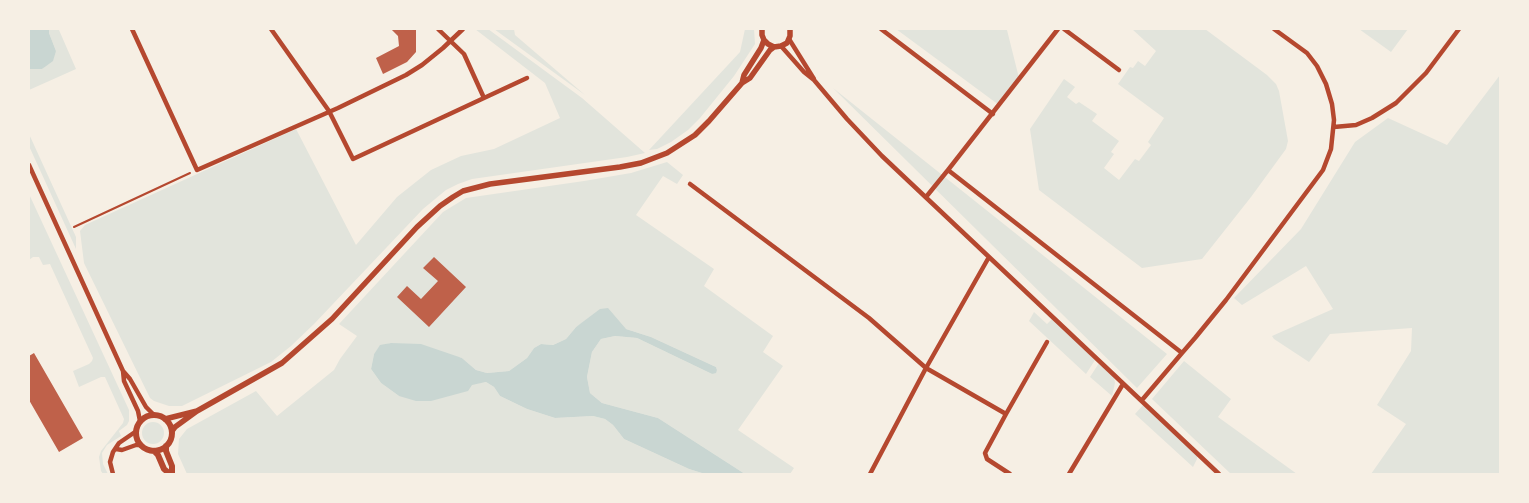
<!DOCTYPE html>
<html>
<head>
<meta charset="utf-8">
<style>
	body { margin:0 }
	#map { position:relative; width:1529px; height:503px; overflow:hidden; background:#f6efe4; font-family:Overpass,sans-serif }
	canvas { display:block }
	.frame { position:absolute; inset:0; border:30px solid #f6efe4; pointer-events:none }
</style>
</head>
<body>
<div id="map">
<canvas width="1529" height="503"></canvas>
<div class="frame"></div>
</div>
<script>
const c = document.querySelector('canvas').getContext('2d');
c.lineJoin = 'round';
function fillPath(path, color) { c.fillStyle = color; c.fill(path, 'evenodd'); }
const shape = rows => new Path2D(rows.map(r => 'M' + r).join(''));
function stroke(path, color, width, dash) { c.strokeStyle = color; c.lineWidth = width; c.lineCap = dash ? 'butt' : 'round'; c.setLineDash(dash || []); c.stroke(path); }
const green = shape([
	[49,29,61,29,59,30,76,69,29,90,29,69,42,69,56,51,49,33],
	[475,29,488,29,582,98,645,153,627,157,472,179,458,184,446,190,423,209,314,324,291,346,271,362,182,406,169,406,154,401,150,398,84,263,80,231,85,225,296,129,356,245,397,197,431,170,461,156,494,149,560,118,545,83],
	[494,29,514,29,515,35,585,95],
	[745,29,754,29,755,44,734,76,700,118,688,130,671,142,657,149,649,150,740,52],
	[896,29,1005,29,1007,30,1019,78,999,105],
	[1132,29,1205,29,1267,75,1276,84,1279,91,1288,141,1286,149,1251,197,1202,259,1142,268,1039,190,1030,129,1064,79,1075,87,1067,97,1076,104,1079,102,1097,114,1092,121,1119,141,1111,152,1114,154,1104,168,1119,180,1135,159,1139,161,1151,145,1148,142,1164,118,1118,84,1130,67,1133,68,1138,61,1145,66,1156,51],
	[1359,29,1408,29,1391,52],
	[1500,75,1500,474,1371,474,1406,424,1377,405,1411,351,1412,328,1330,334,1309,362,1274,339,1272,336,1333,309,1306,266,1242,305,1234,298,1301,229,1355,142,1388,118,1447,145],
	[833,88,1167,354,1137,388],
	[29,134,76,237,76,249,29,146],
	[667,162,683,175,677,184,663,176,636,215,714,269,704,286,773,336,763,352,783,366,738,430,794,468,790,474,745,474,658,418,602,403,590,393,587,377,592,352,601,339,615,336,637,338,712,374,717,370,716,367,651,337,626,329,587,320,576,327,566,339,553,345,541,344,534,348,527,358,509,371,487,373,476,370,462,358,391,343,380,346,374,354,371,369,381,383,399,396,486,382,494,387,500,396,527,409,555,418,593,416,605,419,613,425,624,439,689,469,705,474,187,474,178,454,179,439,187,429,256,391,277,416,334,370,340,359,357,336,339,324,443,212,466,198,584,181,631,173],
	[29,194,129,410,129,421,127,425,119,431,121,436,107,445,102,453,103,464,108,474,103,474,101,471,99,457,101,451,123,423,124,419,105,377,101,377,79,387,73,371,89,364,92,361,93,358,50,264,43,265,39,257,33,257,29,260],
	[1034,312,1047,324,1052,319,1095,360,1086,374,1029,321],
	[1184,361,1231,399,1218,417,1297,474,1231,474,1152,399],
	[1099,363,1114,377,1115,383,1112,396,1090,377],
	[1143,405,1197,456,1197,459,1193,467,1135,414],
	'142 433a11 11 0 1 1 22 0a11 11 0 1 1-22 0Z'
]);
const water = shape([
	[29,29,49,29,49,33,56,51,53,61,42,69,29,69],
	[608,308,626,329,651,337,716,367,717,370,716,373,712,374,637,338,615,336,601,339,592,352,587,377,590,393,602,403,658,418,745,474,705,474,689,469,624,439,613,425,605,419,593,416,555,418,527,409,500,396,494,387,486,382,472,385,468,391,431,401,416,401,399,396,381,383,371,369,374,354,380,345,391,343,421,344,462,358,476,370,487,373,509,371,527,358,534,348,541,344,553,345,566,339,576,327,600,309]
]);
const building = shape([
	[391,29,416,29,416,52,407,62,383,74,376,58,399,46,398,36],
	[434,257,466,287,429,327,397,297,407,286,421,299,438,281,423,268],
	[34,353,83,438,59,452,29,400,29,356]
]);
const path = shape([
	[74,227,190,173]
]);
const minor = shape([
	[132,29,197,170,338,108,406,75,422,65,443,48,463,29],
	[271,29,329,111,353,159,484,98,464,54,438,29],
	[881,29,993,114],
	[1064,29,1119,70],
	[789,39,814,79],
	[781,46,804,72,814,80,847,119,882,156,1219,474],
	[484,98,527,78],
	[1334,127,1356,125,1372,118,1396,103,1426,73,1459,29],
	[29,165,123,371,124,381,138,411,140,421],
	[948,170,1182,353,1195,338,1226,300,1323,170,1331,149,1334,120,1332,104,1326,84,1317,66,1307,53,1274,29],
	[690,184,869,318,926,368,1006,414],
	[926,197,948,170,1058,29],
	[123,371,130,379,146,407,154,415],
	[1142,400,1182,353],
	[116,449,122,450,136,445,140,445],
	[113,474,110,462,113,452,119,443,135,432],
	[870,474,926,368,989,257],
	[1010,474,987,459,985,453,1006,414,1047,342],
	[1069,474,1123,384]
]);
const tertiary = shape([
	[762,29,762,35,764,40,768,44,774,47,781,46,787,43,790,36,790,29],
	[742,83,744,75,761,48,764,40],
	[165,419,197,411],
	[172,431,175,427,197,411,282,363,332,319,417,227,440,206,453,197,463,191,490,184,620,167,641,163,667,153,695,135,709,121,742,83,750,78,770,50,774,47]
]);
const secondary = shape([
	'136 433a18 18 0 1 1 36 0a18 18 0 1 1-36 0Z',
	[166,446,166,451,172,466,172,474],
	[154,451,158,455,164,469,170,474]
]);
fillPath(green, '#e2e4dc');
fillPath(water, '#c9d6d2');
fillPath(building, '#bf614a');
stroke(path, '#b5482f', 2);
stroke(minor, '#b5482f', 4.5);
stroke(tertiary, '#b5482f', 5.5);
stroke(secondary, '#b5482f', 6);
</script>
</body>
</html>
